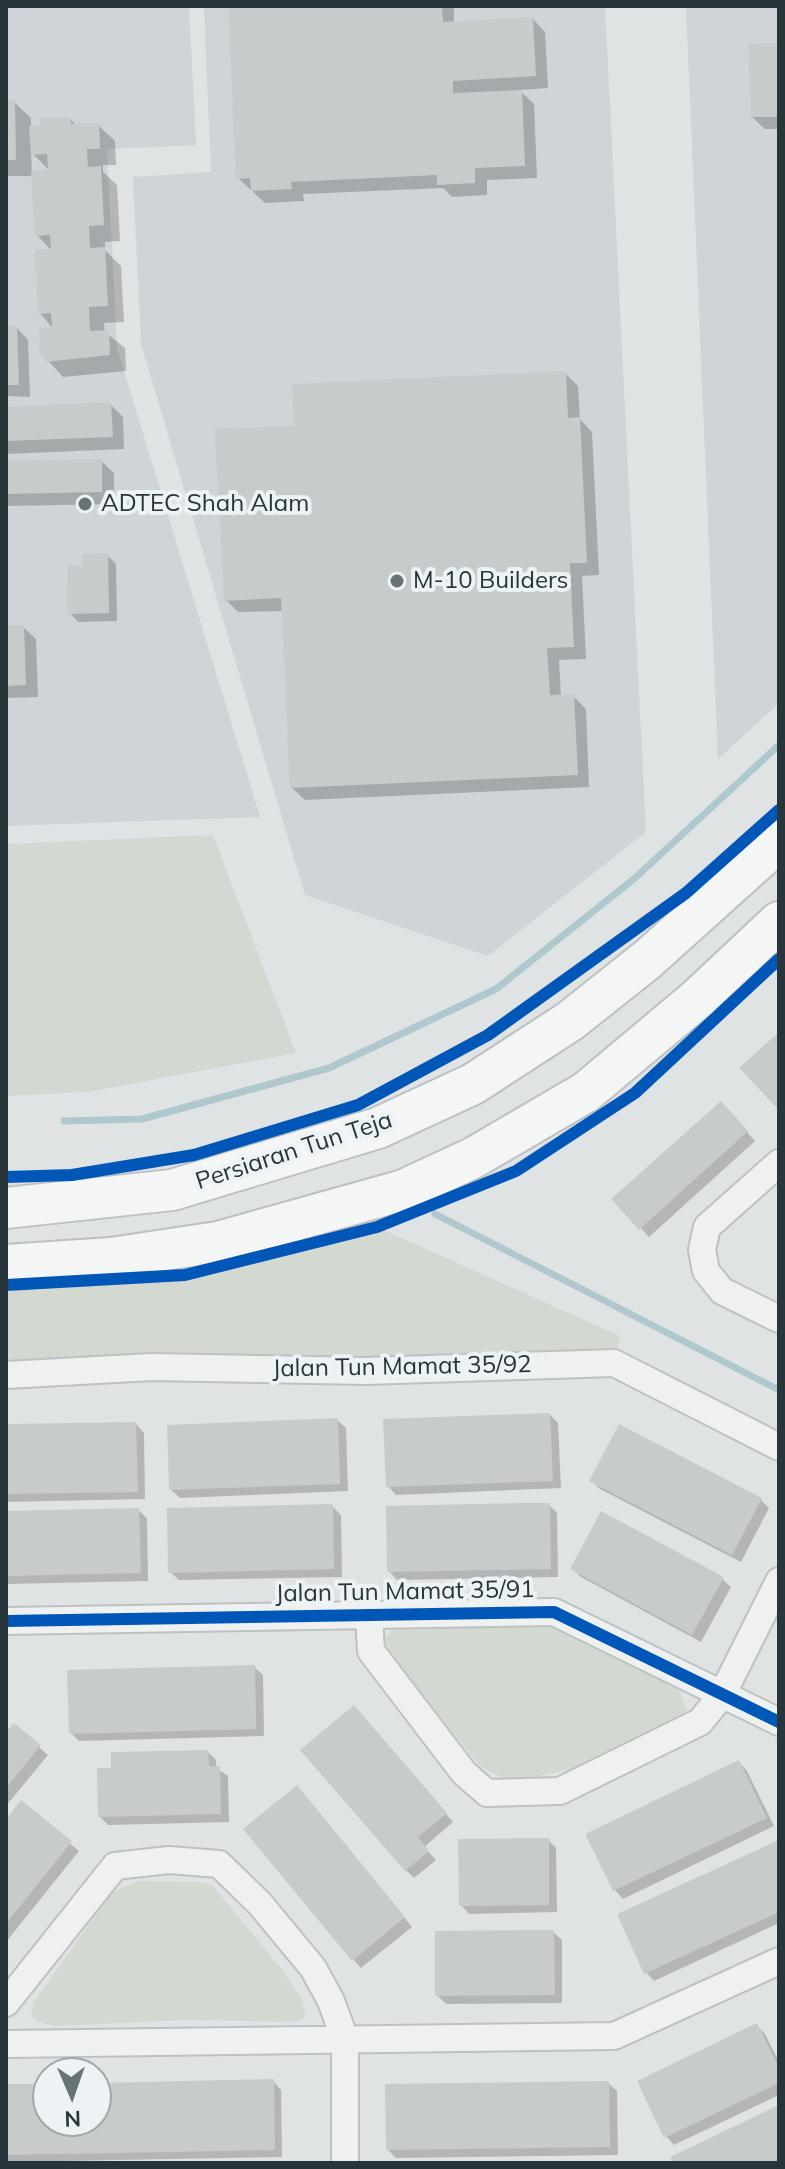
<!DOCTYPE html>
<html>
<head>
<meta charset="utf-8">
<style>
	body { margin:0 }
	#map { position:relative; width:785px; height:2169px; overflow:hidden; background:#e0e3e4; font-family:Mulish,sans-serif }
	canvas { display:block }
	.frame { position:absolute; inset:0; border:8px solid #28363c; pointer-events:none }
	.north { position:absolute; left:32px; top:2057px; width:80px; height:80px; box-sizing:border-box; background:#edf2f4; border:2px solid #9ea7aa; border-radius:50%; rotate:178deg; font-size:22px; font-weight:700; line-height:32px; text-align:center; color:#28363c }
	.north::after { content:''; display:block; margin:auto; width:28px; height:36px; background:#687377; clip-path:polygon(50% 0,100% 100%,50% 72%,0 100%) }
</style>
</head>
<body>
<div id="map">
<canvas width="785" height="2169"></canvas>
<div class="frame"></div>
<div class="north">N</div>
</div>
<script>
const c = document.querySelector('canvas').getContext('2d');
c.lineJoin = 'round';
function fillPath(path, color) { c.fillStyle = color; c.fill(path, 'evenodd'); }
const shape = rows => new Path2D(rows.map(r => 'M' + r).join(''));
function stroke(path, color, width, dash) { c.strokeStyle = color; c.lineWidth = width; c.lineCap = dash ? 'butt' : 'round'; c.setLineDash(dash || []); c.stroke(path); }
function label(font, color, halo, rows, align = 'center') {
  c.font = font + ' Mulish,sans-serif'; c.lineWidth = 8; c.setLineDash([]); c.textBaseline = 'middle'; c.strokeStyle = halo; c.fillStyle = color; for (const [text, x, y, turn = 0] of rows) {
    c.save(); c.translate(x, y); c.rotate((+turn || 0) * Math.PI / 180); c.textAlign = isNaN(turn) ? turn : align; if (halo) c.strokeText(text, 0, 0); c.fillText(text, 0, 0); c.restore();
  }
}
const built = shape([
	[6,6,189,6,196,145,107,149,117,348,260,817,6,826],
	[204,6,605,6,646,832,488,956,305,895,141,344,133,177,211,172],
	[686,6,779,6,779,703,718,759]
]);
const green = shape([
	[213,835,296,1053,88,1092,6,1096,6,844],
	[377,1227,620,1336,616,1353,364,1358,153,1352,6,1362,6,1285,185,1275],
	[551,1626,678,1689,687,1710,683,1719,573,1769,534,1777,501,1777,480,1766,383,1650,383,1642,392,1630],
	[137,1881,201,1882,213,1886,279,1966,301,1998,306,2017,295,2022,189,2020,54,2026,39,2022,31,2015,34,2002,111,1893]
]);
const shadow = shape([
	[230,6,454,6,454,23,533,19,545,32,548,88,519,90,534,104,537,178,487,180,487,195,452,197,443,188,303,194,304,201,265,203,238,178],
	[779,45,779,129,765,129,752,117],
	[6,102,14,102,31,118,31,128,70,119,77,126,98,125,115,141,116,165,103,165,103,172,117,185,120,241,105,242,105,250,121,266,124,322,104,323,105,332,125,348,126,371,63,377,42,354,54,330,40,313,52,251,37,235,34,176,6,176],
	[31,152,51,172,32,173],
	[6,327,16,327,28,340,30,397,6,396],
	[565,373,578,386,580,419,592,432,599,575,582,576,586,659,559,660,561,697,573,696,586,709,589,787,305,800,292,788,284,611,238,612,226,600,297,428],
	[110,404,123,417,124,449,6,454,6,409],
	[101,461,114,473,114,504,6,506,6,463],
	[107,555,116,564,117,621,78,622,70,613],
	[6,627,23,627,36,639,38,697,6,698],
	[729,1112,755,1141,649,1237,614,1199],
	[550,1415,558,1423,561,1488,396,1495,388,1486],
	[337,1420,346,1428,348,1491,180,1498,171,1490],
	[136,1424,144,1433,145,1499,6,1502,6,1426],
	[592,1481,760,1499,769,1508,741,1562,600,1489],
	[549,1505,557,1513,558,1577,397,1580,389,1571],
	[332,1506,341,1515,342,1577,179,1580,170,1572],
	[138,1510,147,1518,148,1581,6,1584,6,1513],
	[573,1569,722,1579,731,1587,701,1642,581,1577],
	[254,1667,263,1675,264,1736,79,1741,71,1733],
	[362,1716,453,1822,424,1847,436,1860,414,1878,406,1870],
	[14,1725,48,1755,6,1806,6,1735],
	[208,1752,216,1760,216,1768,228,1776,229,1822,108,1825,100,1817,113,1770],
	[739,1762,747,1771,774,1826,623,1899,615,1890,588,1835],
	[305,1796,412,1927,361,1968,353,1959],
	[21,1803,79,1851,6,1942,6,1822],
	[548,1840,556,1848,557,1912,469,1914,461,1905],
	[779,1842,779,1923,654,1981,646,1972],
	[553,1932,562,1940,562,2003,446,2004,437,1995],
	[757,2026,765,2034,779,2062,779,2095,674,2145,666,2136],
	[273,2081,281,2090,282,2157,9,2162,6,2159,6,2086,48,2085,48,2121,96,2121,96,2085],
	[608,2083,617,2091,618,2155,396,2158,388,2150]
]);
const stream = shape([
	[64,1121,142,1119,329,1068,496,989,635,878,779,745],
	[435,1214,779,1390]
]);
const building = shape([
	[228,6,442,6,443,22,533,17,536,76,453,81,453,93,522,90,525,166,475,168,475,183,437,185,437,175,291,182,292,189,251,191,250,178,236,179],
	[779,43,779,117,751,117,748,44],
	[6,100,15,100,16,160,6,160],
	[71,117,71,124,99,123,100,149,87,149,88,167,101,166,104,225,89,226,90,248,105,247,108,306,89,307,90,331,109,330,110,355,45,362,44,355,40,355,39,329,52,328,51,313,38,314,35,250,51,249,50,235,35,236,31,171,48,170,47,154,31,155,29,126,40,125,40,118],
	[6,325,17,325,19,385,6,385],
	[566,371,568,418,580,417,587,563,570,563,574,647,547,648,550,695,574,694,578,775,290,788,281,598,224,601,215,429,294,426,292,384],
	[111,402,113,437,6,441,6,407],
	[102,459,102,492,6,494,6,461],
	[108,553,109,613,68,614,67,566,82,566,82,554],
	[6,625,24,625,26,685,6,686],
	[779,1032,779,1106,777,1108,739,1068],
	[721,1101,748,1131,639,1230,611,1199],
	[550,1413,553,1481,386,1487,383,1419],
	[338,1418,340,1484,169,1490,167,1425],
	[136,1422,138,1492,6,1494,6,1424],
	[619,1424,762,1498,732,1555,589,1481],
	[522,1503,550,1503,551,1569,387,1572,386,1506],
	[333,1504,334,1569,168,1573,167,1508],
	[139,1508,141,1573,6,1576,6,1511],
	[601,1511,724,1577,692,1635,570,1569],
	[255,1665,256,1729,69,1734,67,1670],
	[354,1705,447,1813,418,1837,429,1851,405,1871,300,1750],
	[14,1723,41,1745,6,1788,6,1732],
	[208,1750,209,1766,220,1766,221,1814,98,1817,97,1768,111,1768,111,1752],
	[739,1760,767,1818,613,1891,585,1834],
	[297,1785,405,1917,352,1961,243,1829],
	[21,1800,72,1841,6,1924,6,1819],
	[549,1838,549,1905,459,1906,458,1839],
	[779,1840,779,1912,644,1974,617,1914],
	[526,1930,554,1930,555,1995,435,1996,435,1931],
	[757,2023,779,2068,779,2083,664,2138,637,2081],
	[274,2079,275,2150,6,2155,6,2084,48,2084,48,2121,96,2121,96,2083],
	[609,2081,610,2147,386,2150,385,2084],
	[779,2105,779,2163,673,2163,670,2157]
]);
const street = shape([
	[779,1163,707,1227,702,1250,706,1271,722,1291,779,1319],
	[6,1375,152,1367,366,1371,614,1363,779,1447],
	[369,1615,371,1651,464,1773,487,1793,560,1791,700,1722,722,1695,779,1581],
	[6,1621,554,1612,779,1722],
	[6,2003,115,1866,169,1860,219,1864,260,1904,313,1968,331,2001,345,2039,345,2163],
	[6,2044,614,2036,779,1961]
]);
const primary = shape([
	[6,1208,172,1190,378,1128,473,1084,570,1021,648,959,779,841],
	[6,1265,111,1258,218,1242,404,1190,473,1158,586,1092,697,999,779,922]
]);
const cycleway = shape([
	[6,1177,72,1175,194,1155,358,1105,488,1035,686,893,779,810],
	[6,1285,185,1275,377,1227,516,1171,635,1093,779,959],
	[6,1621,554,1612,779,1722]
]);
const markers = [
	[85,504,8,"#687377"],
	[397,581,8,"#687377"]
];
const poiNames = [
	["ADTEC Shah Alam",101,504],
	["M-10 Builders",413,581]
];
const streetNames = [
	["Persiaran Tun Teja",294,1151,-18],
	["Jalan Tun Mamat 35/92",402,1367,-1],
	["Jalan Tun Mamat 35/91",405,1592,-1]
];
fillPath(built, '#ced4d7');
fillPath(green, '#d3d9d0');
fillPath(shadow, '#0003');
stroke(stream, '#afc8ce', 7);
fillPath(building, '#c8cbcc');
stroke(street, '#bec1c2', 30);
stroke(primary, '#bcc0c2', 44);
stroke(street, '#eff1f1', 26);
stroke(primary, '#f4f5f5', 40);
stroke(cycleway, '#0057b8', 12);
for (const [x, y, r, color] of markers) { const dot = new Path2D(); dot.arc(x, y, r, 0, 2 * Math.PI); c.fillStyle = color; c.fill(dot); stroke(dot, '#edf2f4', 3); }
label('24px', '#28363c', '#edf2f4', poiNames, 'left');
label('24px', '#28363c', '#edf2f4', streetNames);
</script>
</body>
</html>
